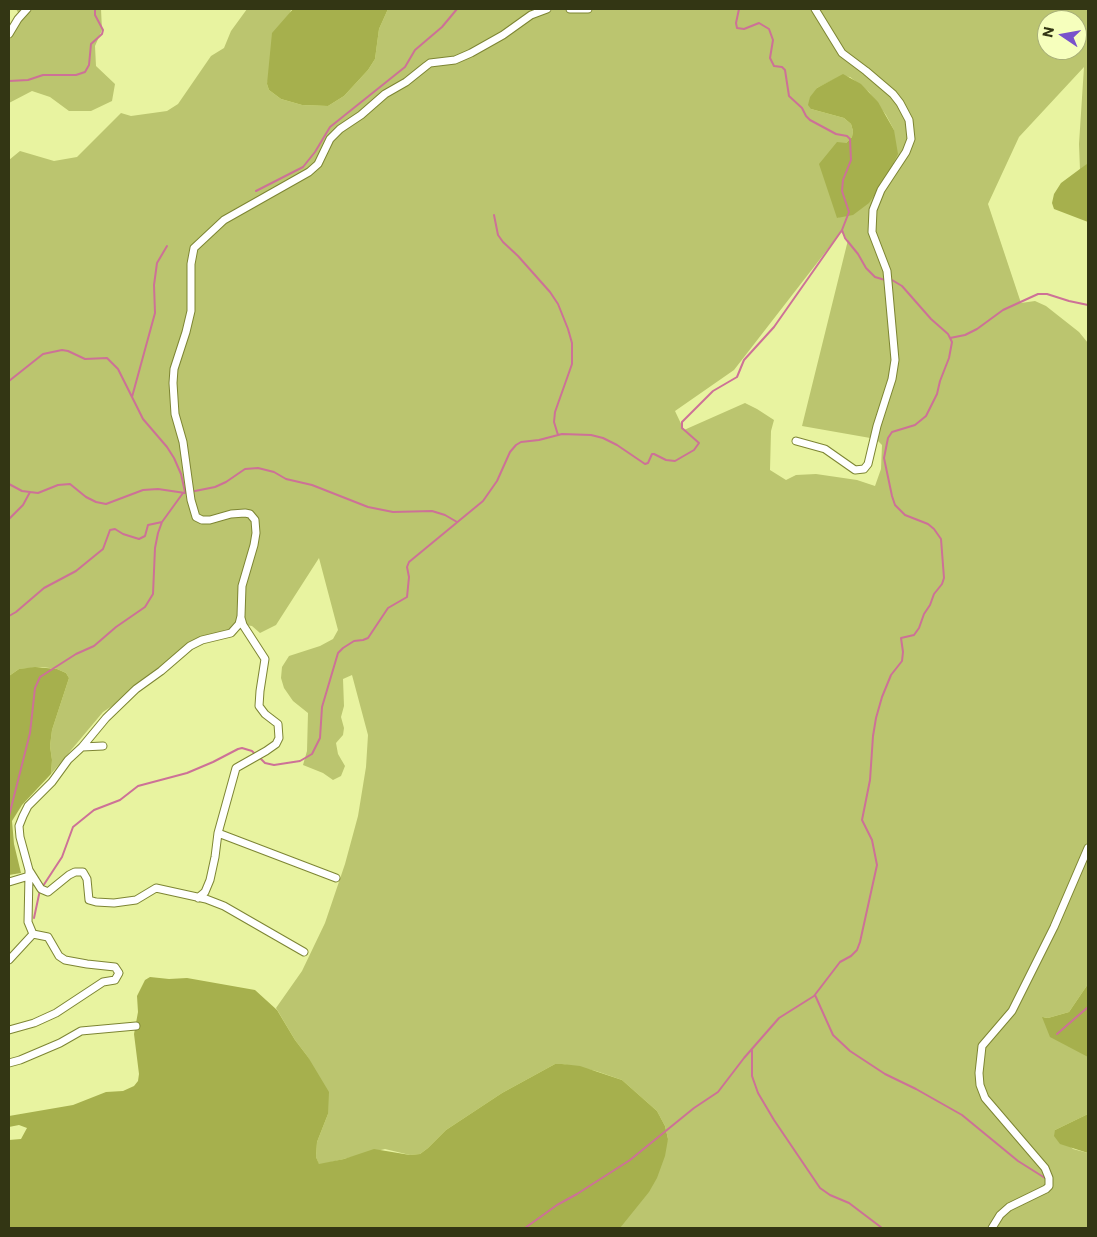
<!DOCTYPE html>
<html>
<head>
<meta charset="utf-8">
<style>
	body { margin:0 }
	#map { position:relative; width:1097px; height:1237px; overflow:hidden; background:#e8f3a0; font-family:Commissioner,sans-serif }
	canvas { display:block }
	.frame { position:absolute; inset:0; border:10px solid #333614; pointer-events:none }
	.north { position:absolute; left:1037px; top:10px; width:50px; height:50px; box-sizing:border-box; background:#f6ffbd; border:1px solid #a8af79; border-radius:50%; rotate:282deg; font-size:14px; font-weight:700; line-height:20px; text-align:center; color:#333614 }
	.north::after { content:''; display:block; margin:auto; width:18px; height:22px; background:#7952cb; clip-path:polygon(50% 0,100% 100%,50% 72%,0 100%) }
</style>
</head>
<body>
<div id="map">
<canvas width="1097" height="1237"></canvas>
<div class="frame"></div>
<div class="north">N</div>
</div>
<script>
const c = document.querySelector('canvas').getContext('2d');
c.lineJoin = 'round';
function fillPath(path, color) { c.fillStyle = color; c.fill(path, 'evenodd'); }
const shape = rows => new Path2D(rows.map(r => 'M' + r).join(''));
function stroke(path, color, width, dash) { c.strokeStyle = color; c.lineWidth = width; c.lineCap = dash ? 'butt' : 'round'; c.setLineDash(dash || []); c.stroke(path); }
const green = shape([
	[16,9,101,9,102,30,95,46,96,66,115,84,112,101,91,111,69,111,50,97,32,91,9,103,9,33,20,16],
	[247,9,293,9,291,10,267,84,269,90,281,99,302,105,328,106,344,96,368,70,375,59,379,29,388,9,1088,9,1088,163,1080,170,1079,144,1084,67,1019,137,988,204,1021,303,1035,301,1046,306,1079,332,1088,343,1088,984,1069,1012,1048,1018,1043,1017,1088,1057,1088,1114,1055,1130,1073,1149,1088,1153,1088,1228,620,1228,668,1139,665,1126,657,1111,622,1080,596,1071,562,1064,555,1064,502,1093,446,1130,428,1148,420,1154,410,1155,385,1149,319,1165,316,1157,317,1142,328,1114,308,1057,295,1040,276,1008,302,971,325,923,345,864,358,816,366,767,368,735,352,675,343,679,344,706,341,717,344,728,343,735,336,743,338,754,345,766,341,776,333,780,323,773,303,765,307,751,308,713,293,701,284,688,281,678,282,667,289,656,320,646,333,639,338,630,319,558,276,625,260,633,252,626,245,625,200,640,135,691,103,712,51,774,52,760,50,746,52,730,69,678,66,673,57,669,42,667,19,669,9,676,9,160,20,151,54,161,77,157,121,113,131,116,167,111,178,104,211,56,224,48,231,31],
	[1047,20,1077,20,1077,50,1047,50],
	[841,76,850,77,869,92,886,115,894,130,838,218,830,193,846,143,852,137,853,131,851,124,844,118,811,109,817,88],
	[841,232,848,240,802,426,876,439,882,445,881,469,875,486,857,480,816,474,796,475,786,480,770,470,771,431,774,420,757,409,745,403,684,430,675,411,734,370]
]);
const forest = shape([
	[293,9,388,9,379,29,375,59,368,70,344,96,328,106,302,105,281,99,269,90,267,84,272,33],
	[843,74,861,84,878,102,894,130,898,154,886,178,869,203,853,215,837,218,819,164,837,142,846,143,852,137,853,131,851,124,844,118,811,109,808,105,810,97,817,88],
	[1088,163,1088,222,1054,209,1052,203,1054,194,1061,183],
	[35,667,57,669,66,673,69,678,52,730,50,746,52,760,51,774,22,805,12,821,14,844,21,873,9,875,9,676,19,669],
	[150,977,169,979,187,978,255,990,277,1010,295,1040,308,1057,329,1092,328,1114,317,1142,316,1157,319,1164,344,1159,374,1149,410,1155,420,1154,428,1148,446,1130,502,1093,555,1064,562,1064,580,1066,622,1080,657,1111,665,1126,668,1139,665,1156,657,1178,649,1192,620,1228,9,1228,9,1140,21,1139,27,1128,19,1125,9,1127,9,1116,73,1105,106,1092,123,1091,134,1086,138,1081,139,1074,134,1034,138,1012,137,996,145,980],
	[1088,984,1088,1057,1050,1037,1042,1017,1048,1018,1069,1012],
	[1088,1114,1088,1153,1060,1144,1054,1136,1055,1130]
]);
const stream = shape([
	[9,81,28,80,43,75,76,75,85,72,89,65,91,44,102,34,103,30,95,15,95,9],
	[256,191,303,167,315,152,330,127,405,67,415,50,442,27,457,9],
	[494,215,498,235,503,242,518,256,550,292,558,304,568,329,572,343,572,364,555,412,554,422,558,435],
	[842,230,845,238,858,254,866,268,875,277,885,280],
	[950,338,965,335,977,329,1003,310,1038,294,1047,294,1069,301,1088,305],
	[9,381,43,354,62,350,68,351,85,359,107,358,118,369,143,419,167,447,174,458,181,474,185,492],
	[132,397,155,313,154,285,157,263,167,246],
	[9,484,22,491,38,493,58,485,70,484,86,497,96,502,106,504,143,490,158,489,185,493,215,487,226,482,245,469,258,468,274,472,286,479,312,485,368,507,393,512,432,511,445,515,457,522],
	[9,519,23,505,30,492],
	[9,616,16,612,44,588,76,571,103,549,110,530,115,529,123,534,139,539,145,536,148,525,162,522],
	[260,758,265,763,274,765,300,761,312,754,320,738,322,707,338,653,343,648,354,641,363,640,368,638,388,608,407,597,409,577,407,567,409,562,483,501,497,481,510,452,516,445,521,442,539,440,562,434,591,435,603,438,617,445,645,464,648,463,652,454,654,454,666,460,675,461,694,450,699,443,682,428,682,422,713,391,737,377,744,360,774,327,842,230,849,212,842,191,843,180,851,160,850,139,847,136,836,134,810,120,806,116,802,108,789,96,785,70,782,67,774,66,770,58,773,40,769,29,759,23,744,29,737,28,736,23,739,9],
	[9,816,30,733,35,688,40,677,76,654,94,646,116,627,145,607,153,594,155,548,158,533,162,522,183,493],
	[43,886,62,857,73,827,94,810,120,800,138,786,187,773,213,762,238,749,242,748,252,751,256,755],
	[34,918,40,890],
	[815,995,833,1035,850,1051,885,1074,916,1089,962,1115,1018,1161,1045,1178],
	[1057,1034,1088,1007],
	[752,1050,752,1076,758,1093,774,1120,820,1188,830,1195,849,1203,882,1228],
	[525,1228,557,1205,577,1194,630,1160,694,1108,718,1092,744,1058,779,1018,814,996,840,962,851,956,857,950,860,942,877,865,872,840,862,820,870,780,873,736,876,718,882,697,891,675,902,661,903,652,901,638,914,635,919,628,924,614,930,605,934,594,942,584,944,578,941,539,934,529,928,524,905,515,895,505,892,496,884,458,888,438,892,432,915,425,926,416,937,394,940,381,949,358,952,342,948,334,931,319,902,286,892,280]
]);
const minor = shape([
	[570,9,588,9],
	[9,34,18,19,27,9],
	[796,441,825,449,855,470,864,469,868,464,877,426,892,379,895,360,887,271,872,232,873,210,881,190,906,152,911,139,909,120,900,103,893,94,866,71,842,53,815,9],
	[103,746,82,747,106,718,136,689,161,671,190,646,202,640,231,633,239,624,241,616,242,586,254,545,256,533,255,520,250,514,245,513,231,514,210,520,202,520,196,517,191,500,183,442,175,414,173,383,174,369,186,332,191,311,191,264,194,248,224,220,309,172,318,164,330,139,340,129,361,115,385,94,406,82,426,66,430,63,455,60,471,53,503,35,531,15,547,9],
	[218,833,336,878],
	[29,870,41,889,48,892,69,875,75,872,83,872,87,879,89,900,96,902,114,903,136,900,156,888,206,899,224,906,304,952],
	[9,882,29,876,29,870,20,837,19,826,23,816,28,806,52,782,68,760,82,747],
	[198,898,205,892,210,880,215,857,218,833,236,768,266,751,276,744,279,738,278,724,265,714,259,706,260,691,265,659,243,625,241,618],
	[9,960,33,934,28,922,29,875],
	[9,1030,34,1023,56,1013,103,982,115,980,119,973,115,967,87,964,65,960,59,956,48,937,33,934],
	[9,1063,20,1060,60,1043,81,1031,136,1026],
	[992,1228,1000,1215,1009,1207,1046,1189,1049,1186,1049,1178,1045,1168,985,1098,980,1085,979,1073,982,1046,1012,1011,1054,927,1088,848]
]);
fillPath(green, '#bbc56f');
fillPath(forest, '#a6b04d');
stroke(stream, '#cd7197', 2);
stroke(minor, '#7d8533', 9);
stroke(minor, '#fff', 7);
</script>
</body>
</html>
